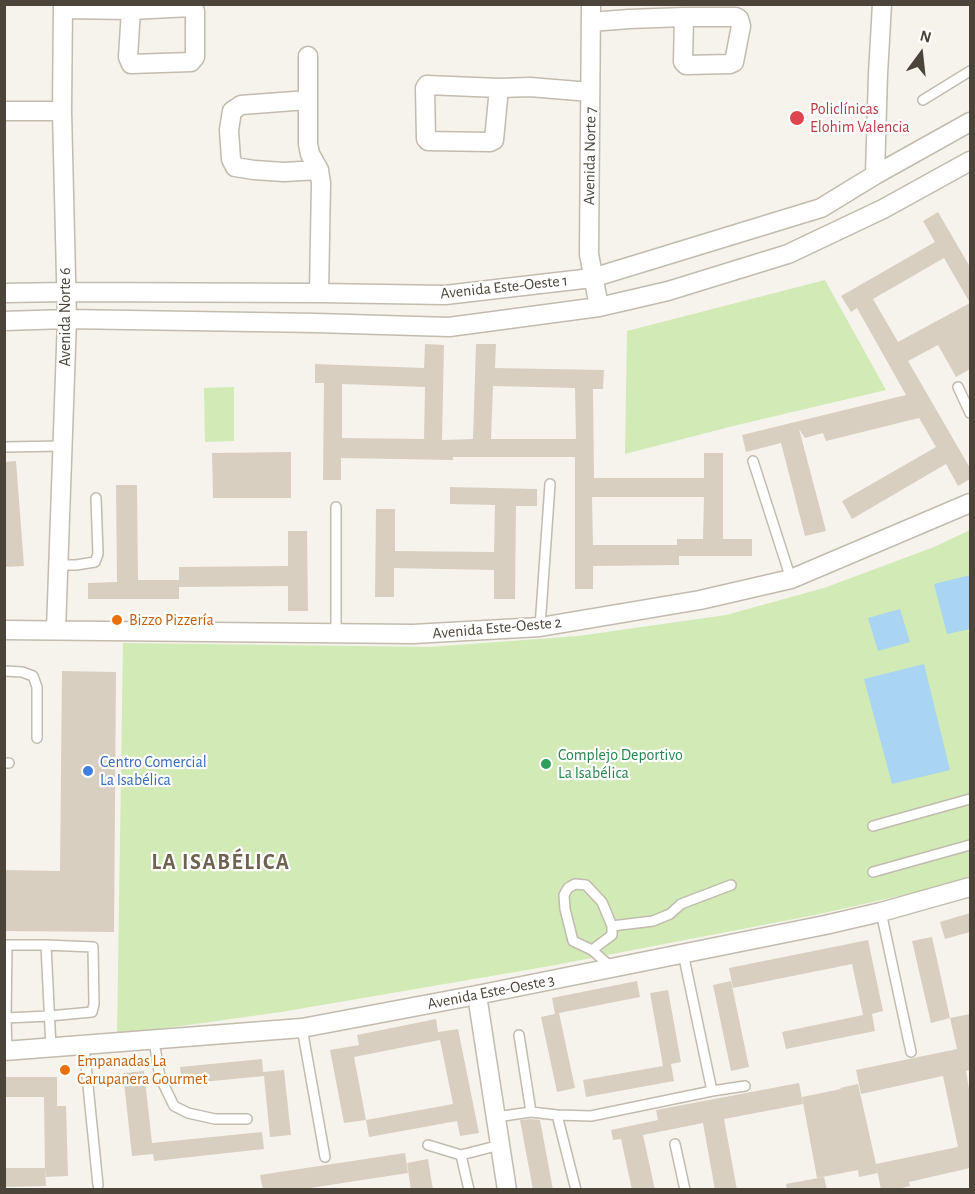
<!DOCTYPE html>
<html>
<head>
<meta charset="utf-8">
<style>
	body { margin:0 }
	#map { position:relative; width:975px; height:1194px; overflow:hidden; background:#f6f3ec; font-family:"Alegreya Sans",sans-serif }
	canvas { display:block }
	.frame { position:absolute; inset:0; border:6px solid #4b4439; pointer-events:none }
	.north { position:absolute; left:891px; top:24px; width:60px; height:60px; -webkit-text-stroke:4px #fff; paint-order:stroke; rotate:15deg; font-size:16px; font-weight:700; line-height:24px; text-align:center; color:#4b4439 }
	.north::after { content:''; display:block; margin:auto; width:21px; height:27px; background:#4b4439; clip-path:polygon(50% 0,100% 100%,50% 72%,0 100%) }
</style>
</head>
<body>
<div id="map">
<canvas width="975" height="1194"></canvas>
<div class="frame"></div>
<div class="north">N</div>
</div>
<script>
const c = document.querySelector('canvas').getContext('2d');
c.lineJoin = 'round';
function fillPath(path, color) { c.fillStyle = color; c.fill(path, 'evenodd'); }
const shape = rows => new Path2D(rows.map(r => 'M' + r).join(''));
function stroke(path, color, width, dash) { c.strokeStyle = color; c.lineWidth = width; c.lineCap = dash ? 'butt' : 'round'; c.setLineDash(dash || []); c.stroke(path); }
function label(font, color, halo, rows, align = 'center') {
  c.font = font + ' "Alegreya Sans",sans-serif'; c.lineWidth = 4.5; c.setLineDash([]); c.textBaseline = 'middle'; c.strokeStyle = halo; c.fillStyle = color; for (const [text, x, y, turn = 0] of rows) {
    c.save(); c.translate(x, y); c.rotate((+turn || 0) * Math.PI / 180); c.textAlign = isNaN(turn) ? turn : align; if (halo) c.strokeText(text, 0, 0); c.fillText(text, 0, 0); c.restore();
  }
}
const green = shape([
	[825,280,886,390,733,426,625,454,627,331],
	[234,387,234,441,205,442,204,388],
	[970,530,970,880,815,915,550,966,281,1012,117,1035,123,643,430,647,578,636,726,615,824,588,934,547]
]);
const water = shape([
	[970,575,970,629,947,634,934,584],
	[900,609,910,642,878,651,868,618],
	[924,664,950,770,892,784,864,679]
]);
const building = shape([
	[938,212,970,267,970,303,944,258,873,299,898,342,970,303,970,369,956,377,938,345,908,361,970,468,970,479,958,486,946,464,852,519,842,501,936,447,919,418,826,441,823,433,805,438,799,429,826,531,805,536,781,443,746,452,742,435,906,395,857,308,851,312,841,296,935,242,923,221],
	[425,344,444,345,442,440,473,439,476,344,496,344,495,368,604,370,603,389,593,389,594,478,704,478,704,453,723,453,723,539,752,539,752,556,679,556,679,565,593,566,593,589,575,589,575,457,453,457,453,460,341,458,341,480,323,480,324,383,315,383,315,364,424,368],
	[342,384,425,387,424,439,342,438],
	[493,386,575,388,576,439,491,439],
	[592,497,704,497,703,539,677,539,677,545,593,545],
	[291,452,291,498,213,498,212,453],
	[16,461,24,566,4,567,4,462],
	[116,485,137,485,138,580,179,580,179,599,88,599,88,583,117,582],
	[450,487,537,489,537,506,516,506,515,599,494,599,494,570,394,568,394,597,375,597,376,509,395,509,395,551,494,552,495,505,450,504],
	[288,531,307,531,308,611,288,611,288,586,179,587,179,567,288,566],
	[62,671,116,672,114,932,4,931,4,870,60,871],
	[970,913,970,932,945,939,940,922],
	[932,937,950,1018,931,1023,912,941],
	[868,940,883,1011,872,1014,875,1031,786,1049,782,1032,863,1015,852,964,733,988,729,968],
	[637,981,640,997,559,1013,575,1088,557,1092,541,1017,555,1014,552,998],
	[731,981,749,1067,731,1071,713,985],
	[668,990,681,1062,671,1064,674,1081,586,1097,583,1080,663,1066,650,993],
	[970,1014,970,1070,966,1071,970,1095,970,1168,909,1182,910,1186,894,1190,881,1190,876,1164,958,1147,943,1076,861,1094,856,1070,957,1049,950,1018],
	[436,1019,438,1032,458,1029,479,1133,460,1136,457,1121,369,1137,366,1120,344,1123,330,1050,359,1045,357,1035],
	[440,1040,453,1104,366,1120,354,1057],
	[262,1059,263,1072,284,1070,291,1135,270,1137,264,1076,182,1084,180,1067],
	[144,1071,152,1143,262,1132,264,1149,154,1161,153,1154,132,1156,123,1073],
	[4,1077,57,1077,57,1106,66,1106,68,1176,45,1177,44,1097,4,1097],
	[799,1083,803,1104,724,1119,737,1190,715,1190,703,1123,643,1135,655,1190,632,1190,621,1139,613,1140,611,1130,658,1120,656,1110],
	[858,1084,878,1173,859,1177,858,1170,817,1178,802,1097,841,1089,840,1088],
	[531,1119,540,1120,553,1190,533,1190,520,1120],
	[405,1153,408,1173,297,1190,263,1190,260,1175],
	[428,1159,433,1190,411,1190,407,1163],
	[4,1168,45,1168,46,1186,4,1187],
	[824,1177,827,1190,787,1190,786,1184]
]);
const service = shape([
	[923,100,970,71],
	[958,387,970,413],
	[4,447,63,446],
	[753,461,791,579],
	[58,565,76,565,95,562,98,554,96,498],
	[540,627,550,484],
	[336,633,336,507],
	[4,671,22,672,33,676,37,687,37,738],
	[4,763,9,763],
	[873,826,970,799],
	[873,872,970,845],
	[881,912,911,1052],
	[612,926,653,921,670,914,681,904,731,885],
	[46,945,51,1048],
	[592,950,612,935,612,926,602,902,586,885,575,884,568,888,564,895,565,909,573,941,592,950,611,967],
	[683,953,712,1091],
	[4,1018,6,1018,49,1016,92,1012,94,1004,93,947,46,945,7,945,6,1018,7,1051],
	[302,1028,325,1157],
	[154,1041,160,1077,174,1106,188,1113,215,1119,247,1119],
	[84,1046,98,1185],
	[531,1112,557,1115,591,1116,712,1091,745,1086],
	[557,1115,576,1190],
	[496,1117,531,1112,519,1035],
	[675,1144,685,1190],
	[428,1145,461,1155,500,1145],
	[461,1155,469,1190]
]);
const minor = shape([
	[591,4,589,254,599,307],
	[64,9,131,10,191,7,195,11,195,57,191,62,131,64,128,57,131,10],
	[591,22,629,19,684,17,736,17,739,19,741,26,734,62,730,64,686,65,683,62,684,17],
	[308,56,308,144,310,154,319,170,321,183,319,293],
	[499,88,494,140,490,142,428,141,426,139,425,88,427,85,499,88,530,87,590,92],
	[308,100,241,105,232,111,229,130,231,159,235,167,254,170,284,172,319,170],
	[4,111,62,111],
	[875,175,878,74,882,4],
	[4,293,66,292,319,293,445,295,592,278,821,208,875,175,970,122],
	[4,321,67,319,316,323,449,327,599,307,668,291,788,254,883,209,970,161],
	[4,630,413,634,540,627,700,600,791,579,970,503],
	[56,630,67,319,62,111,63,4],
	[477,995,507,1190],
	[4,1051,302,1028,477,995,825,925,881,912,970,887]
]);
const markers = [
	[797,118,8,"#e0444e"],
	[117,620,6,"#e8710a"],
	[546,764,6,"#2e9e5b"],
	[88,771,6,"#3f7fe0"],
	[65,1070,6,"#e8710a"]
];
const healthNames = [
	["Policlínicas",810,109],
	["Elohim Valencia",810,127]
];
const streetNames = [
	["Avenida Norte 7",590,156,-89],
	["Avenida Este-Oeste 1",504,287,-6],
	["Avenida Norte 6",65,317,-90],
	["Avenida Este-Oeste 2",497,628,-5],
	["Avenida Este-Oeste 3",491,992,-11]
];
const foodNames = [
	["Bizzo Pizzería",129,620],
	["Empanadas La",77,1061],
	["Carupanera Gourmet",77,1079]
];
const leisureNames = [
	["Complejo Deportivo",558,755],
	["La Isabélica",558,773]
];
const shopNames = [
	["Centro Comercial",100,762],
	["La Isabélica",100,780]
];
const districtNames = [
	["LA ISABÉLICA",221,862]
];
fillPath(green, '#d2eab5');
fillPath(water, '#a9d4f2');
fillPath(building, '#d8cfc1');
stroke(service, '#c2bbae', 12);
stroke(minor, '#c2bbae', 21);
stroke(service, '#fff', 9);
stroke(minor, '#fff', 18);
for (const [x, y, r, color] of markers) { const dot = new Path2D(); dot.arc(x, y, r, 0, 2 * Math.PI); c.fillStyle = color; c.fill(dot); stroke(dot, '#fff', 2); }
label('16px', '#be3a42', '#fff', healthNames, 'left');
label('16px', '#4b4439', '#fff', streetNames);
label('16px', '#c56008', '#fff', foodNames, 'left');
label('16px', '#27864d', '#fff', leisureNames, 'left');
label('16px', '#366cbe', '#fff', shopNames, 'left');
c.letterSpacing = '1.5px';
label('bold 22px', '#6e6250', '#fff', districtNames);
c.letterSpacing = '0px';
</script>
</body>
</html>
